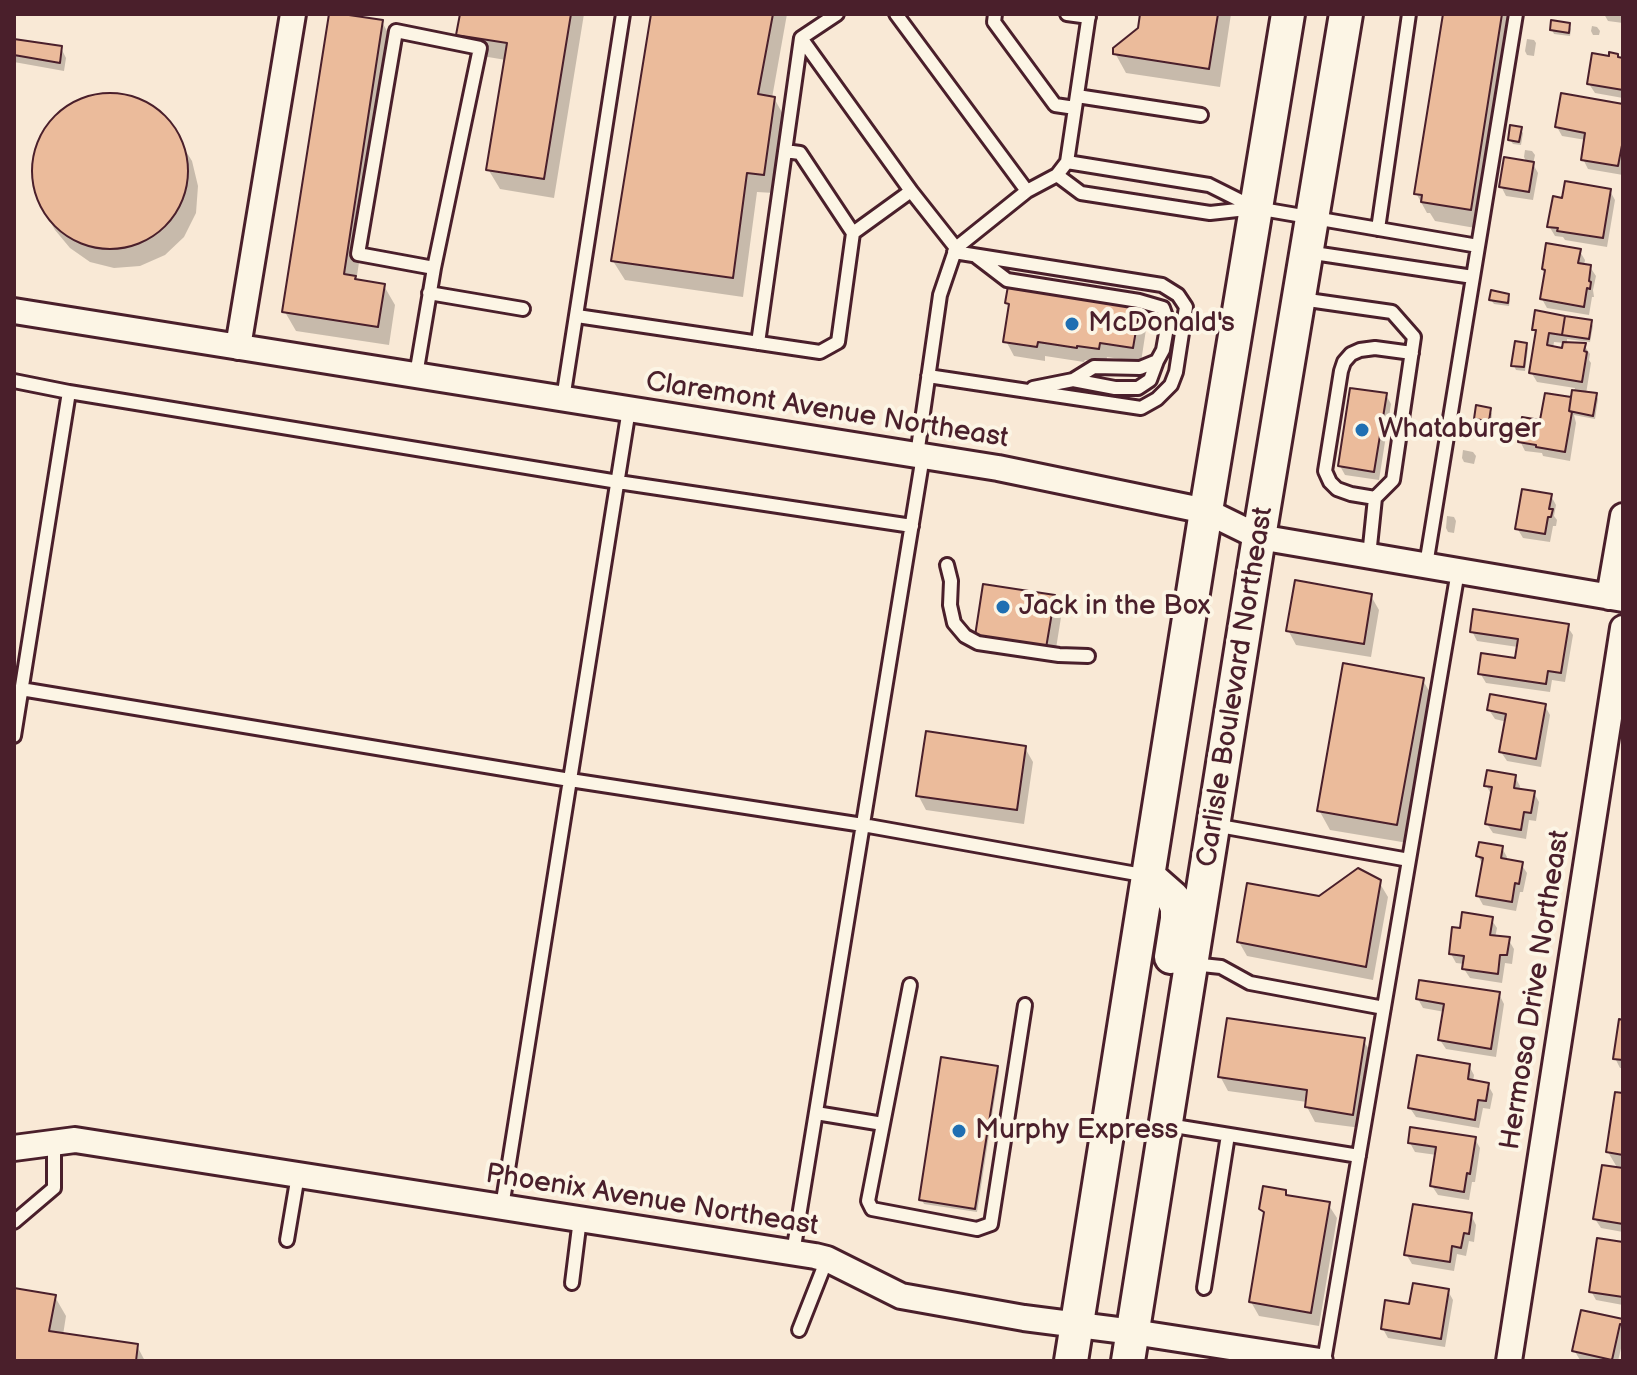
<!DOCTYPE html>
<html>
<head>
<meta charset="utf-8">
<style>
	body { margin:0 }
	#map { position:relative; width:1637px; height:1375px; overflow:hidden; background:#f9e9d6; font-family:"Balsamiq Sans",sans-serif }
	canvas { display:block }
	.frame { position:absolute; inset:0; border:16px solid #4a1f2b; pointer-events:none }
</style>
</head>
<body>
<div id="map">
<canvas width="1637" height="1375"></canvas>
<div class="frame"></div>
</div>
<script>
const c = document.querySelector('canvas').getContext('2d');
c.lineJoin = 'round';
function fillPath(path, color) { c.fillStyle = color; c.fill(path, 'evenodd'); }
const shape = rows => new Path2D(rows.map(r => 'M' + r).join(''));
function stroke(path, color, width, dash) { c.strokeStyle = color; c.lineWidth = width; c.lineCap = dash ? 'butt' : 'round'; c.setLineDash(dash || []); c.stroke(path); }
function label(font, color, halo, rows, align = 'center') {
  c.font = font + ' "Balsamiq Sans",sans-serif'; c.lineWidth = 8; c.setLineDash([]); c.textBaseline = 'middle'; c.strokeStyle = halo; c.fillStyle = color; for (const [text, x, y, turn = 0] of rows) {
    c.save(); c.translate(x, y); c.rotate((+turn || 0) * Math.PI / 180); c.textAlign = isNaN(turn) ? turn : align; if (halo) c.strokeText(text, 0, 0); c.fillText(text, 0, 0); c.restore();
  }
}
const shadow = shape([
	[462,14,584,14,554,198,500,189,488,169,506,60,470,54,458,35],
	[653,14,787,14,772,98,774,98,785,118,774,193,757,192,743,297,625,280,613,261],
	[1142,14,1231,14,1220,87,1126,73,1115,53,1140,29],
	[1445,14,1507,14,1514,25,1481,229,1435,221,1430,213,1427,213,1416,193],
	[1604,14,1623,14,1623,23,1608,21],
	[382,22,393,42,356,282,384,286,395,305,389,345,296,331,285,312],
	[1569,25,1571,29,1570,36,1554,34,1552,30],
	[1592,26,1597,27,1600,31,1599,35,1593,35,1591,31],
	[1527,39,1534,40,1536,43,1534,56,1527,55,1525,51],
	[14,41,61,48,66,58,64,71,14,62],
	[1619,59,1623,60,1623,98,1595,93,1589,84],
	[118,95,144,102,165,118,192,161,198,186,196,213,184,237,165,255,140,266,114,268,90,262,70,248,55,230,43,209,34,187,33,163,39,140,53,119,71,104,94,96],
	[1623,106,1623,175,1588,169,1583,159,1586,140,1562,136,1557,127],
	[1520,129,1523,133,1521,145,1513,144,1510,140],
	[1525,150,1532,151,1535,155,1533,164,1538,173,1533,200,1506,196,1501,186,1527,163,1524,157],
	[1610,191,1615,200,1607,247,1565,240,1563,237,1555,236,1549,226,1564,200],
	[1579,250,1585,260,1584,266,1590,267,1596,276,1593,290,1594,297,1592,297,1589,315,1547,308,1542,299,1546,273,1544,269],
	[1508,295,1510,300,1509,306,1494,304,1491,300],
	[1008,303,1138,308,1147,323,1141,362,1107,357,1106,363,1085,360,1084,362,1045,356,1045,361,1014,356,1006,341,1011,308],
	[1591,322,1593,326,1590,342,1567,339,1567,344,1584,345,1590,354,1589,360,1591,363,1586,394,1596,395,1598,399,1595,419,1574,415,1576,423,1570,461,1543,456,1542,453,1525,451,1520,441,1542,422,1572,403,1575,388,1537,382,1531,372,1537,335,1534,329],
	[1554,342,1565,343,1564,350,1553,348],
	[1526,344,1528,348,1525,371,1516,370,1514,366],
	[1386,395,1391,404,1379,480,1345,475,1340,466],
	[1490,410,1492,414,1491,424,1478,422,1476,418],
	[1463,450,1473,452,1476,456,1474,464,1464,462,1462,458],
	[1551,496,1556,505,1554,516,1557,520,1556,526,1553,526,1550,542,1523,538,1517,528],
	[1447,516,1454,517,1456,521,1454,533,1448,532,1446,528],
	[1371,596,1379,610,1371,657,1296,645,1288,630],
	[1053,597,1062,611,1054,661,985,651,977,636],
	[1567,626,1573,635,1565,682,1552,680,1550,692,1486,683,1480,673,1516,660,1518,647,1477,641,1472,631],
	[1422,679,1434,699,1408,843,1330,830,1319,810],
	[1545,706,1550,715,1541,767,1507,761,1501,752,1507,722,1495,719,1489,710],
	[1025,748,1033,762,1024,824,926,810,918,795],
	[1515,777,1520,786,1519,791,1534,793,1539,802,1536,821,1529,820,1526,839,1493,833,1487,824,1492,796,1486,785],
	[1502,848,1507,857,1506,861,1521,864,1527,873,1523,892,1520,892,1516,911,1483,905,1478,896,1483,865,1478,856],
	[1379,882,1388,897,1373,980,1247,956,1239,942,1320,898],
	[1491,919,1497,928,1495,938,1508,939,1514,949,1512,964,1505,963,1502,983,1470,978,1464,969,1465,964,1456,963,1451,954,1462,930],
	[1499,994,1504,1004,1496,1057,1446,1049,1440,1040,1445,1012,1423,1008,1418,999],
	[1623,1022,1623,1068,1620,1068,1615,1058],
	[1363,1040,1372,1054,1361,1128,1315,1122,1307,1107,1307,1102,1228,1091,1220,1076],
	[1469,1066,1474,1075,1473,1082,1488,1085,1493,1094,1490,1109,1483,1108,1479,1128,1416,1117,1410,1108],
	[996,1067,999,1071,977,1212,924,1204,922,1200],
	[1623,1095,1623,1232,1601,1228,1595,1219,1618,1169,1608,1152],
	[1475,1139,1480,1148,1475,1182,1472,1182,1469,1200,1438,1195,1432,1186,1437,1155,1415,1152,1410,1143],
	[1285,1192,1288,1197,1328,1204,1337,1218,1319,1326,1259,1316,1251,1302,1265,1216,1261,1209],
	[1471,1215,1476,1225,1474,1242,1469,1241,1466,1256,1457,1254,1454,1271,1412,1264,1406,1254],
	[1623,1244,1623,1305,1596,1300,1591,1291],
	[14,1290,55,1297,66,1316,63,1335,137,1346,145,1361,14,1361],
	[1448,1291,1453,1300,1445,1347,1388,1338,1383,1329,1411,1306],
	[1623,1321,1623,1340,1618,1361,1580,1360,1574,1350]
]);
const building = shape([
	[329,14,342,14,383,20,344,274,356,276,355,279,385,284,378,327,282,312,329,14],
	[460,14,571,14,544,179,486,170,507,43,456,35,460,14],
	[651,14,773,14,758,94,775,97,764,175,747,173,733,278,611,261,651,14],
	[1140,14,1218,14,1209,69,1113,54,1113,48,1138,28,1140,14],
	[1443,14,1502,14,1471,210,1421,202,1422,195,1414,194,1443,14],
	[1551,20,1570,23,1569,33,1550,30,1551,20],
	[14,39,62,46,60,63,14,55,14,39],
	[1609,52,1618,54,1618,57,1623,58,1623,90,1587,84,1592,53,1609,56,1609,52],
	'32 171a78 78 0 1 1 156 0a78 78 0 1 1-156 0Z',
	[1561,93,1623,104,1623,140,1618,166,1581,160,1585,133,1555,127,1561,93],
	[1510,125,1522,127,1519,142,1508,140,1510,125],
	[1504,157,1534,162,1529,192,1499,187,1504,157],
	[1565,181,1611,189,1603,238,1557,231,1558,228,1547,227,1553,196,1562,198,1565,181],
	[1546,243,1581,249,1578,263,1591,265,1589,281,1591,282,1590,289,1587,288,1584,307,1540,299,1545,270,1542,269,1546,243],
	[1008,286,1140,307,1133,348,1100,343,1099,349,1077,346,1077,348,1038,342,1037,347,1003,342,1009,304,1005,303,1008,286],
	[1491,290,1509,294,1508,303,1489,300,1491,290],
	[1535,310,1565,316,1562,335,1549,333,1547,345,1562,348,1563,342,1586,343,1584,351,1587,352,1582,382,1529,373,1536,330,1532,330,1535,310],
	[1565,316,1592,320,1589,339,1562,335,1565,316],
	[1515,341,1527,343,1524,367,1511,366,1515,341],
	[1350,388,1387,393,1374,472,1338,466,1350,388],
	[1572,390,1597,393,1593,416,1569,411,1572,390],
	[1545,393,1571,397,1569,411,1572,412,1565,452,1536,447,1536,445,1518,442,1522,417,1540,420,1545,393],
	[1476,405,1491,408,1489,421,1474,419,1476,405],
	[1522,489,1552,494,1549,509,1553,509,1551,517,1548,517,1545,534,1515,529,1522,489],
	[1295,580,1372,594,1364,644,1286,631,1295,580],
	[983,584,1055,595,1046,648,975,636,983,584],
	[1473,609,1569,624,1561,673,1548,671,1546,684,1478,674,1481,653,1515,658,1518,639,1470,632,1473,609],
	[1343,663,1424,678,1397,825,1317,811,1343,663],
	[1490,694,1546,704,1536,759,1499,752,1506,714,1487,710,1490,694],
	[926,731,1026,746,1017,810,916,796,926,731],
	[1487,770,1516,775,1514,788,1535,791,1531,813,1524,812,1521,830,1485,824,1492,787,1484,786,1487,770],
	[1479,842,1503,846,1501,858,1523,862,1519,884,1515,883,1512,902,1476,896,1483,858,1476,856,1479,842],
	[1358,868,1381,880,1366,967,1237,942,1247,883,1319,896,1358,868],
	[1462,912,1493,917,1490,935,1510,937,1507,955,1500,955,1498,974,1462,969,1464,956,1449,954,1452,927,1460,928,1462,912],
	[1419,980,1500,992,1491,1049,1438,1040,1444,1004,1416,999,1419,980],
	[1227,1018,1365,1038,1353,1115,1305,1107,1307,1090,1218,1077,1227,1018],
	[1619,1019,1623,1020,1623,1060,1613,1059,1619,1019],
	[1417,1055,1470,1064,1468,1079,1489,1083,1486,1101,1478,1100,1475,1120,1408,1108,1417,1055],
	[941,1057,998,1066,975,1209,919,1200,941,1057],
	[1615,1092,1623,1093,1623,1155,1606,1152,1615,1092],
	[1410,1127,1476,1137,1470,1174,1467,1173,1464,1192,1430,1186,1436,1147,1408,1143,1410,1127],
	[1602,1165,1623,1168,1623,1224,1593,1219,1602,1165],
	[1263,1186,1286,1190,1286,1195,1330,1202,1311,1313,1249,1302,1264,1212,1259,1209,1263,1186],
	[1413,1204,1472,1213,1469,1234,1464,1233,1461,1248,1452,1246,1450,1262,1404,1255,1413,1204],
	[1597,1238,1623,1242,1623,1297,1589,1292,1597,1238],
	[1413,1283,1449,1289,1441,1339,1381,1329,1385,1300,1409,1304,1413,1283],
	[14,1288,56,1295,49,1331,138,1344,136,1361,14,1361,14,1288],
	[1581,1310,1623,1319,1623,1325,1620,1324,1612,1360,1572,1351,1581,1310]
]);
const service = shape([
	[896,14,1027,191],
	[995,14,994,22,1055,105,1075,108],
	[1067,14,1089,17],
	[1077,96,1201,115],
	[785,151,800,153,853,233],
	[1067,162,1209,185,1253,207],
	[1057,175,1081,193,1210,213,1256,208,1478,246],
	[911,191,956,248],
	[1378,229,1409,14],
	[1307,252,1473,277],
	[977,257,1007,280,1139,301,1163,308,1168,322,1163,350,1157,361,1140,368,1094,367,1073,380,1033,388],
	[429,293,523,309],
	[1301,299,1392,312,1414,337,1393,480,1375,498,1369,556],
	[577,316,820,352,838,342,853,233,911,191,801,38,837,14],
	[758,343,801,38],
	[416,375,434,268,480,48,396,31,358,254,434,268],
	[928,376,1141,408,1157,399,1171,385,1176,372,1186,307,1178,295,1162,285,954,252],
	[1073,380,1115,388,1138,388,1150,380,1157,361],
	[14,381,69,392,14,736],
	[69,392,618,482,912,526],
	[563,399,623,14],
	[917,455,940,295,956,248,1027,191,1057,175,1067,162,1089,14],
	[1375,498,1351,494,1337,489,1330,482,1325,471,1341,371,1344,362,1351,354,1360,350,1375,348,1412,353],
	[947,565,951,581,950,605,954,623,965,636,978,643,1059,655,1088,656],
	[1426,565,1516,14],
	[21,689,570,780,863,825,1148,876],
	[1214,825,1409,860],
	[1192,964,1221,967,1250,983,1384,1008],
	[816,1113,883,1124,868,1201,872,1209,977,1229,991,1224,1025,1005],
	[883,1124,910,985],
	[1168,1125,1359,1156],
	[502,1207,629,409],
	[14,1222,54,1188,54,1143],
	[287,1240,298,1175],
	[793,1253,923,456],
	[572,1283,580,1219],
	[1204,1288,1228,1135],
	[799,1330,827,1259],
	[1324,1361,1458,571]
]);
const minor = shape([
	[14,311,998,468,1206,511,1259,537,1623,599],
	[238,347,293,14],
	[1609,597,1623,516],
	[14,1148,75,1140,815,1256,827,1259,901,1296,1024,1318,1133,1332,1320,1361],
	[1509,1361,1623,628]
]);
const secondary = shape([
	[1148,876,1173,898,1177,908,1177,919,1171,957],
	[1071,1361,1206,511,1288,14],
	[1128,1361,1259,537,1346,14]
]);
const markers = [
	[1072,324,8,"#1f6fb2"],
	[1362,430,8,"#1f6fb2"],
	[1003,607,8,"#1f6fb2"],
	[959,1131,8,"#1f6fb2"]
];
const poiNames = [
	["McDonald's",1088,324],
	["Whataburger",1378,430],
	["Jack in the Box",1019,607],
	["Murphy Express",975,1131]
];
const streetNames = [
	["Claremont Avenue Northeast",827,411,9],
	["Carlisle Boulevard Northeast",1236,687,-81],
	["Hermosa Drive Northeast",1536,990,-81],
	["Phoenix Avenue Northeast",652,1201,9]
];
fillPath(shadow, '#0003');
fillPath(building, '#ebbb9b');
stroke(building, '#4a1f2b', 2);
stroke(service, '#4a1f2b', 18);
stroke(minor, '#4a1f2b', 30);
stroke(secondary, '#4a1f2b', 38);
stroke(service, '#fcf5e5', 12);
stroke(minor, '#fcf5e5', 24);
stroke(secondary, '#fcf5e5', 32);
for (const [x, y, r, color] of markers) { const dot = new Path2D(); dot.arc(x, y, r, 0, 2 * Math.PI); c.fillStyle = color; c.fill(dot); stroke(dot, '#fcf5e5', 3); }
label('28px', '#4a1f2b', '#fcf5e5', poiNames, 'left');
label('28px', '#4a1f2b', '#fcf5e5', streetNames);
</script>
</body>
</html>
